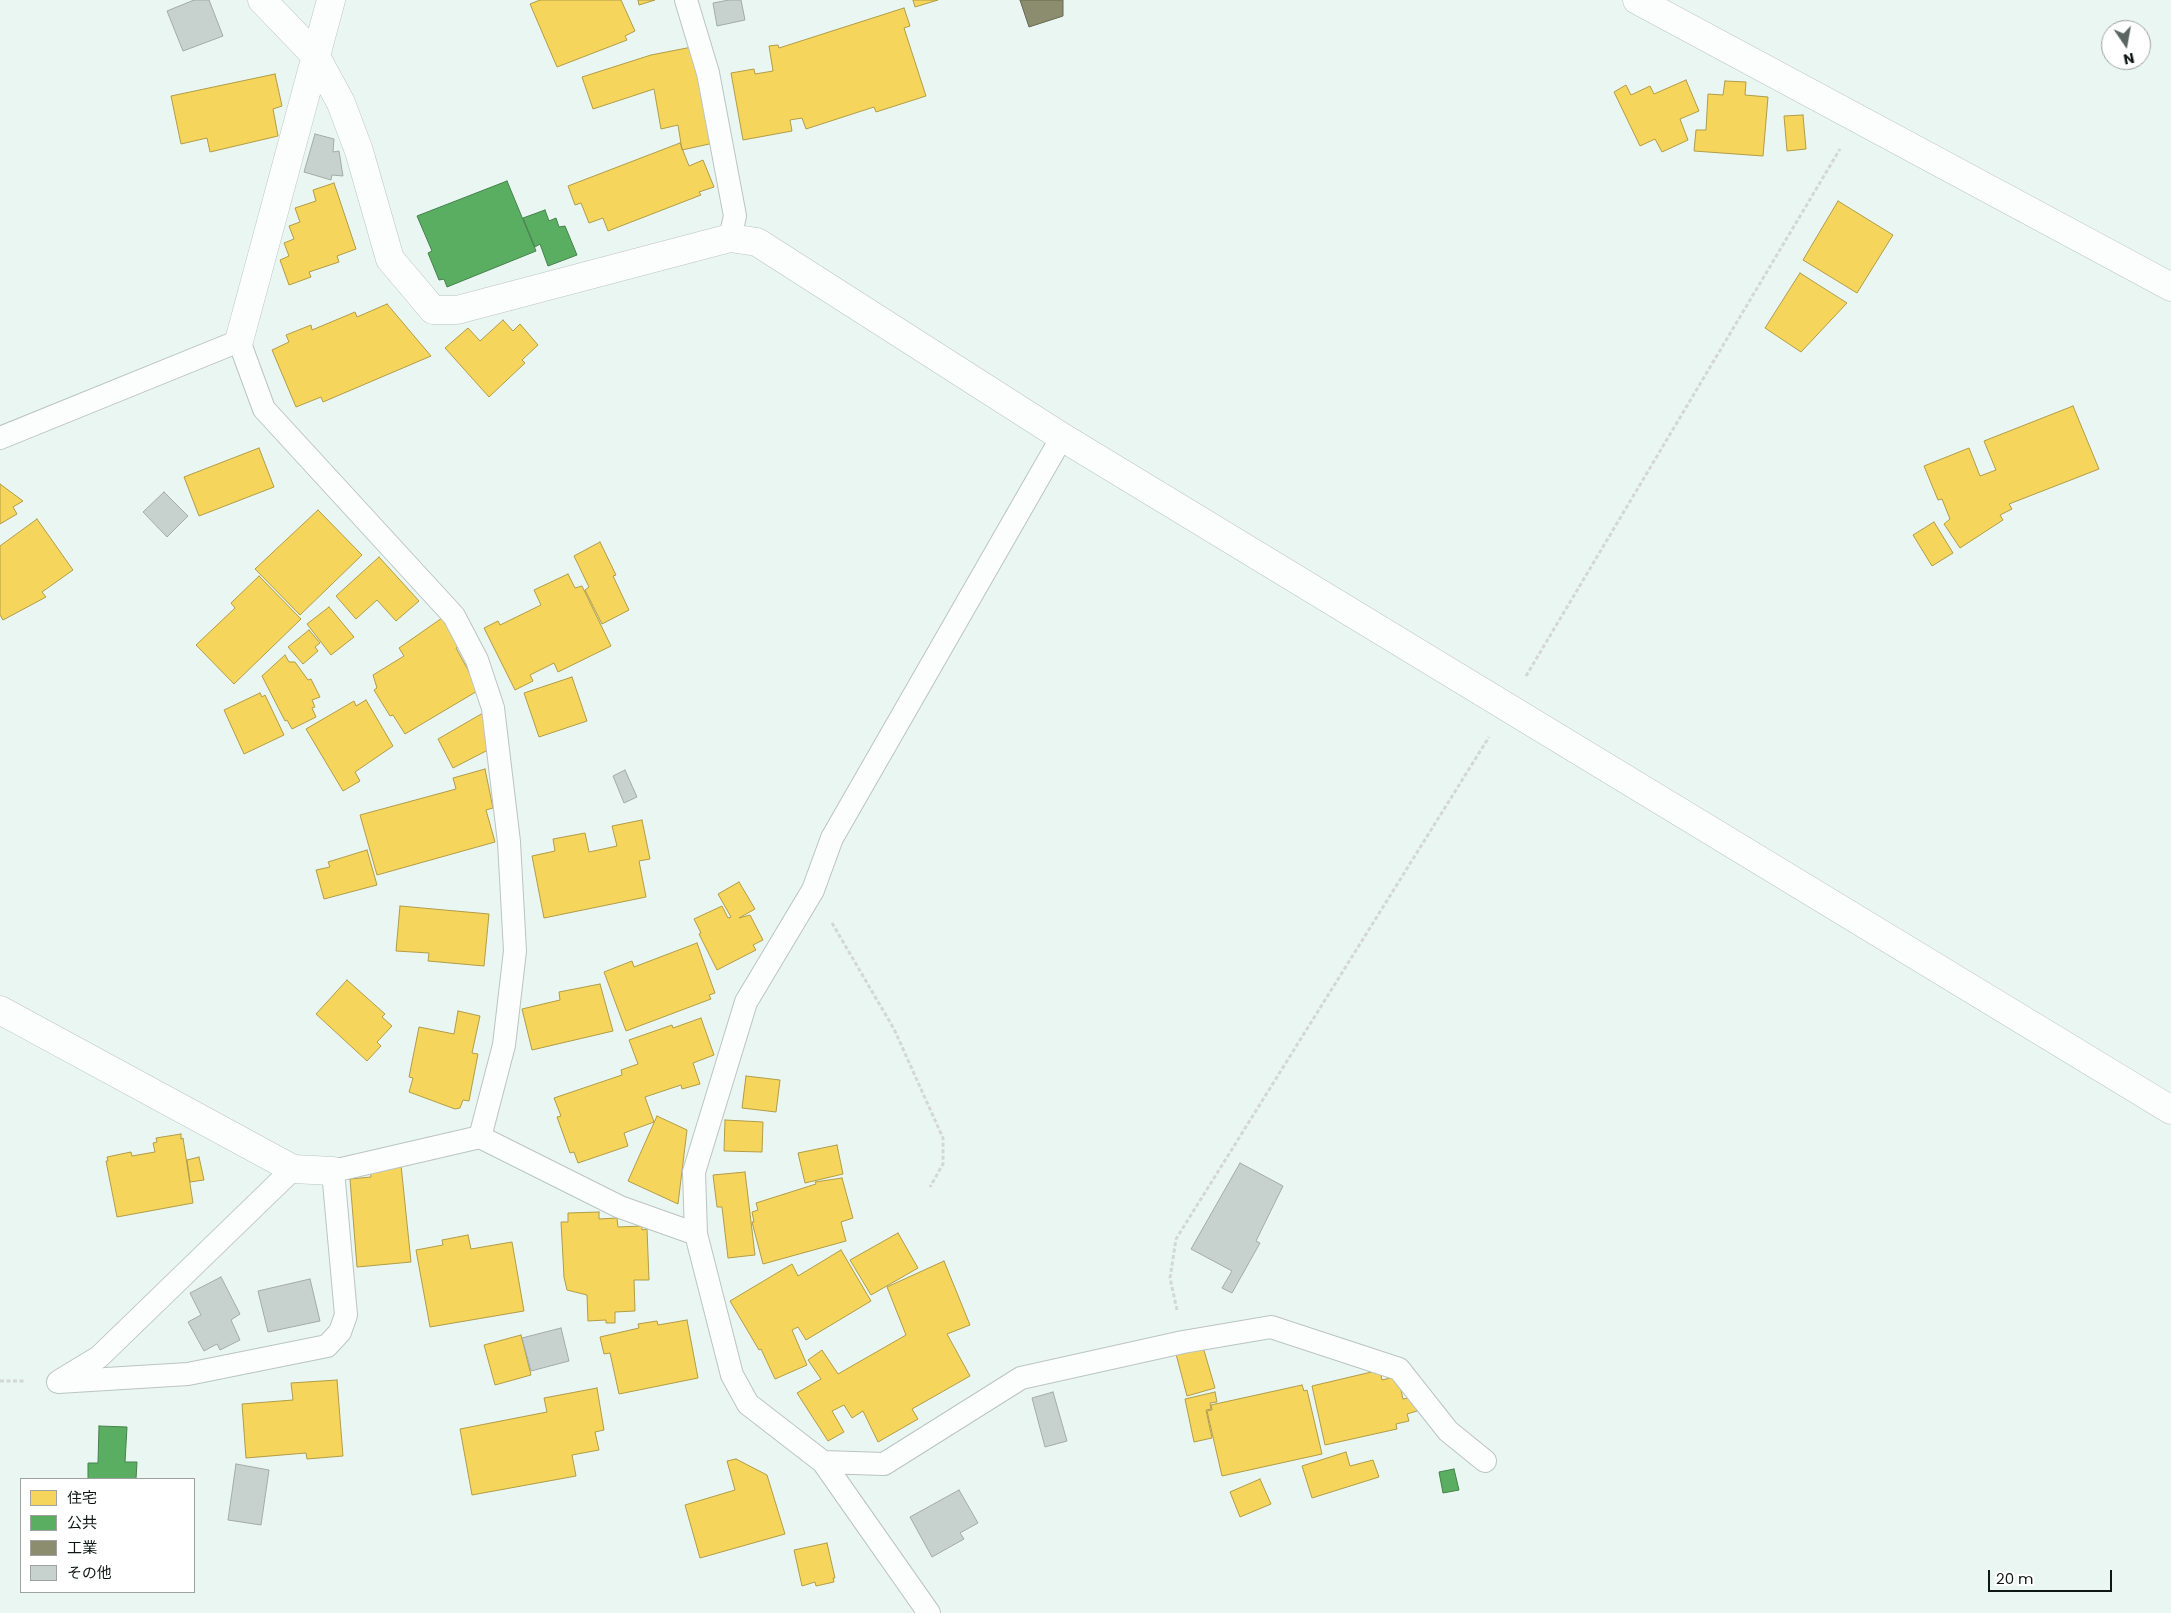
<!DOCTYPE html>
<html>
<head>
<meta charset="utf-8">
<style>
	body { margin:0 }
	#map { position:relative; width:2171px; height:1613px; overflow:hidden; background:#e9f6f2; font-family:Poppins,"Noto Sans JP",sans-serif }
	canvas { display:block }
	.legend { position:absolute; left:20px; top:1478px; width:175px; height:115px; box-sizing:border-box; background:#fff; border:1px solid #9fa2a1; margin:0; padding:6px 9px; list-style:none; font-size:15px; color:#0f1714 }
	.legend li { display:flex; align-items:center; gap:10px; height:25px }
	.legend b { width:25px; border:1px solid #9fa2a1 }
	.north { position:absolute; left:2101px; top:20px; width:50px; height:50px; box-sizing:border-box; background:#fff; border:1px solid #9fa2a1; border-radius:50%; rotate:168deg; font-size:14px; font-weight:700; line-height:20px; text-align:center; color:#0f1714 }
	.north::after { content:''; display:block; margin:auto; width:18px; height:22px; background:#5b6562; clip-path:polygon(50% 0,100% 100%,50% 72%,0 100%) }
	.scale { position:absolute; left:1988px; top:1570px; width:124px; height:22px; box-sizing:border-box; border:2px solid #0f1714; border-top:0; padding-left:6px; font-size:15px; line-height:18px; white-space:nowrap; color:#0f1714; -webkit-text-stroke:4px #fff; paint-order:stroke }
</style>
</head>
<body>
<div id="map">
<canvas width="2171" height="1613"></canvas>
<ul class="legend">
<li><b style="height:14px;background:#f6d55c"></b>住宅</li>
<li><b style="height:14px;background:#5aae61"></b>公共</li>
<li><b style="height:14px;background:#8c8c6e"></b>工業</li>
<li><b style="height:14px;background:#c7d1ce"></b>その他</li>
</ul>
<div class="north">N</div>
<div class="scale">20 m</div>
</div>
<script>
const c = document.querySelector('canvas').getContext('2d');
c.lineJoin = 'round';
function fillPath(path, color) { c.fillStyle = color; c.fill(path, 'evenodd'); }
const shape = rows => new Path2D(rows.map(r => 'M' + r).join(''));
function stroke(path, color, width, dash) { c.strokeStyle = color; c.lineWidth = width; c.lineCap = dash ? 'butt' : 'round'; c.setLineDash(dash || []); c.stroke(path); }
const homes = shape([
	[540,0,621,0,635,31,625,36,627,40,557,67,530,4,540,0],
	[638,0,655,0,639,5,638,0],
	[913,0,938,0,915,7,913,0],
	[904,8,910,26,904,28,926,96,876,112,874,107,806,129,802,118,790,120,792,131,743,140,731,73,754,69,755,74,773,71,769,46,778,45,779,48,904,8],
	[692,47,714,143,682,150,678,125,661,129,654,89,593,109,582,77,651,55,692,47],
	[275,74,282,106,273,109,278,136,210,152,207,138,181,144,171,96,275,74],
	[1686,80,1699,111,1680,119,1688,140,1662,152,1655,139,1640,146,1614,92,1626,85,1631,95,1650,86,1654,94,1686,80],
	[1725,81,1746,82,1745,95,1768,97,1763,156,1694,151,1696,130,1706,130,1708,94,1723,95,1725,81],
	[1803,115,1806,149,1787,151,1784,116,1803,115],
	[680,143,689,166,703,160,714,187,699,192,701,195,608,231,603,218,589,223,581,203,575,205,568,186,680,143],
	[334,183,356,249,337,256,339,262,309,272,311,277,289,285,280,260,289,256,284,243,294,239,289,226,300,222,295,208,316,201,313,190,334,183],
	[1838,201,1893,235,1857,293,1803,260,1838,201],
	[1800,273,1847,303,1801,352,1765,328,1800,273],
	[387,304,431,356,323,402,321,397,296,407,272,350,289,342,286,335,311,325,312,330,355,312,357,317,387,304],
	[503,320,513,331,520,324,538,345,522,360,525,363,489,397,445,348,468,328,480,341,503,320],
	[2073,406,2099,469,2009,504,2012,509,2000,515,2003,520,1960,548,1944,524,1950,519,1942,499,1938,500,1924,466,1969,448,1980,476,1996,470,1984,441,2073,406],
	[259,448,274,487,199,516,184,477,259,448],
	[0,484,23,501,13,507,17,514,0,524,0,484],
	[318,510,362,555,300,615,255,569,318,510],
	[37,519,73,570,42,592,46,597,3,620,0,615,0,546,37,519],
	[1934,522,1953,553,1932,566,1913,535,1934,522],
	[600,542,616,575,613,576,629,610,602,624,585,590,589,587,574,556,600,542],
	[379,557,419,601,396,621,377,600,356,619,336,596,379,557],
	[568,574,575,588,582,586,611,646,558,672,554,663,530,675,533,681,515,690,484,628,498,621,500,625,541,605,534,590,568,574],
	[259,576,301,619,234,684,196,645,235,608,231,603,259,576],
	[329,607,354,637,331,655,307,624,329,607],
	[442,618,459,647,456,648,479,690,405,734,393,715,390,716,374,690,377,688,373,675,404,656,399,648,442,618],
	[309,630,320,643,315,647,318,651,303,664,288,647,309,630],
	[285,655,289,662,295,662,308,680,311,679,320,697,312,700,315,707,312,708,316,717,292,729,287,720,285,721,262,676,285,655],
	[572,677,587,721,539,737,524,693,572,677],
	[260,693,262,697,265,695,284,735,244,754,224,710,260,693],
	[366,700,393,746,355,772,360,781,343,791,306,729,354,701,356,706,366,700],
	[483,713,488,750,453,768,438,739,483,713],
	[485,769,493,808,486,810,495,842,377,875,360,815,456,789,453,778,485,769],
	[642,820,650,859,639,861,646,897,544,918,532,856,555,851,553,839,585,833,589,852,617,846,612,826,642,820],
	[367,850,377,885,324,899,316,870,330,867,328,862,367,850],
	[739,882,755,909,739,918,750,915,763,940,753,945,756,950,717,970,699,934,701,933,694,919,722,906,728,918,731,917,718,894,739,882],
	[400,906,489,914,484,966,428,961,429,953,396,951,400,906],
	[697,943,715,993,709,995,711,999,626,1031,604,972,632,961,634,967,697,943],
	[347,980,385,1014,382,1017,392,1026,377,1042,381,1046,367,1061,316,1014,347,980],
	[600,984,613,1031,532,1050,522,1009,560,1000,559,992,600,984],
	[458,1011,480,1016,472,1053,478,1054,469,1101,463,1100,460,1108,455,1109,409,1092,413,1078,409,1077,419,1027,454,1034,458,1011],
	[701,1018,714,1055,693,1063,700,1084,682,1089,681,1085,645,1097,654,1122,624,1133,628,1146,578,1163,574,1152,570,1153,557,1117,561,1116,554,1098,622,1075,621,1070,638,1064,629,1040,672,1025,673,1028,701,1018],
	[746,1076,780,1080,776,1112,742,1108,746,1076],
	[657,1116,687,1130,678,1204,628,1181,657,1116],
	[725,1120,763,1122,762,1152,724,1151,725,1120],
	[181,1134,181,1139,183,1138,193,1203,117,1217,106,1161,108,1161,107,1157,131,1152,132,1156,155,1152,153,1143,157,1142,156,1138,181,1134],
	[837,1145,843,1174,805,1183,798,1153,837,1145],
	[199,1157,204,1180,190,1182,187,1160,199,1157],
	[401,1165,411,1262,357,1267,350,1179,371,1177,370,1168,401,1165],
	[745,1172,755,1255,728,1258,722,1207,717,1207,713,1175,745,1172],
	[842,1178,853,1218,841,1222,846,1241,763,1264,752,1222,754,1222,752,1212,758,1210,756,1203,816,1184,815,1182,842,1178],
	[599,1212,599,1219,617,1218,618,1227,642,1226,642,1230,647,1229,649,1280,634,1280,635,1311,615,1312,615,1323,606,1323,606,1320,588,1321,587,1295,567,1290,564,1277,561,1222,568,1222,568,1213,599,1212],
	[898,1233,918,1268,871,1295,850,1260,898,1233],
	[468,1235,471,1249,512,1242,524,1311,430,1327,416,1250,443,1245,442,1240,468,1235],
	[841,1250,871,1301,806,1340,798,1327,792,1330,807,1365,775,1379,761,1349,759,1350,730,1301,792,1264,798,1276,841,1250],
	[944,1261,970,1325,947,1334,970,1376,912,1409,918,1419,878,1442,863,1411,852,1418,844,1405,832,1411,844,1432,828,1441,797,1393,821,1379,808,1360,822,1350,838,1374,906,1335,887,1287,944,1261],
	[687,1320,698,1378,619,1394,610,1353,604,1354,600,1337,639,1328,638,1324,657,1321,658,1325,687,1320],
	[521,1335,531,1375,495,1385,484,1345,521,1335],
	[1203,1347,1215,1388,1187,1396,1176,1354,1203,1347],
	[1380,1370,1382,1380,1398,1376,1403,1399,1414,1397,1417,1411,1407,1414,1409,1421,1396,1424,1397,1429,1325,1445,1312,1386,1380,1370],
	[337,1380,343,1456,307,1459,306,1453,246,1458,242,1404,293,1400,291,1383,337,1380],
	[1302,1385,1304,1391,1307,1390,1322,1454,1222,1476,1207,1411,1212,1410,1211,1405,1302,1385],
	[597,1388,604,1430,595,1432,599,1450,572,1455,576,1476,472,1495,460,1429,547,1412,544,1398,597,1388],
	[1215,1392,1217,1402,1210,1403,1211,1409,1206,1410,1212,1438,1194,1442,1185,1399,1215,1392],
	[1346,1452,1350,1466,1373,1460,1379,1477,1312,1498,1302,1466,1346,1452],
	[736,1459,767,1475,785,1534,700,1558,685,1505,735,1490,727,1461,736,1459],
	[1260,1479,1271,1504,1240,1517,1230,1492,1260,1479],
	[827,1543,835,1578,833,1578,834,1582,816,1586,815,1582,802,1586,794,1550,827,1543]
]);
const public = shape([
	[507,181,536,251,447,287,444,279,439,280,428,253,432,251,417,216,507,181],
	[545,210,549,221,556,218,559,227,565,226,577,255,548,266,540,244,535,247,523,218,545,210],
	[99,1426,127,1427,125,1462,137,1462,136,1479,88,1479,88,1463,98,1463,99,1426],
	[1454,1469,1459,1490,1443,1493,1439,1472,1454,1469]
]);
const industry = shape([
	[1020,0,1063,0,1063,16,1029,27,1020,0]
]);
const building = shape([
	[194,0,209,0,223,36,183,51,167,11,194,0],
	[729,0,741,0,745,20,717,26,713,3,729,0],
	[315,134,334,139,333,152,339,151,343,176,332,175,331,180,304,172,315,134],
	[164,492,188,516,167,537,143,512,164,492],
	[625,770,637,797,624,803,613,776,625,770],
	[1240,1163,1283,1186,1256,1241,1260,1243,1232,1293,1222,1288,1232,1271,1191,1249,1240,1163],
	[221,1277,240,1314,231,1320,240,1340,220,1350,217,1344,204,1351,188,1322,201,1315,190,1293,221,1277],
	[310,1279,320,1321,268,1332,258,1291,310,1279],
	[561,1328,569,1361,531,1371,522,1338,561,1328],
	[1053,1392,1067,1441,1045,1447,1032,1398,1053,1392],
	[236,1464,269,1470,261,1525,228,1520,236,1464],
	[959,1490,978,1523,960,1533,964,1539,932,1557,910,1517,959,1490]
]);
const path = shape([
	[1526,676,1840,149],
	[832,923,894,1029,943,1138,943,1164,930,1187],
	[1177,1310,1170,1278,1176,1239,1489,737],
	[0,1381,25,1381]
]);
const service = shape([
	[686,0,708,73,735,216,730,238],
	[1062,437,832,838,813,890,746,1002,694,1172,696,1234,732,1375,748,1404,823,1462,884,1464,1021,1378,1183,1342,1271,1327,1399,1369,1448,1431,1485,1461],
	[0,438,239,341,264,409,454,616,477,660,493,708,509,842,515,951,504,1045,480,1137],
	[61,1380,99,1357,293,1169],
	[58,1382,188,1374,327,1346,340,1332,346,1315,333,1171,480,1137,620,1207,696,1234],
	[823,1462,929,1613]
]);
const minor = shape([
	[262,0,315,55,341,103,359,151,390,259,433,310,457,310,730,238,757,242,1062,437,2171,1110],
	[1637,0,2171,287],
	[239,341,331,0],
	[0,1010,293,1169,333,1171]
]);
fillPath(homes, '#f6d55c');
stroke(homes, '#b19c46', 1);
fillPath(public, '#5aae61');
stroke(public, '#44814a', 1);
fillPath(industry, '#8c8c6e');
stroke(industry, '#666953', 1);
fillPath(building, '#c7d1ce');
stroke(building, '#a2aba8', 1);
stroke(service, '#bbc4c1', 24);
stroke(minor, '#bbc4c1', 29);
stroke(path, '#d3d7d5', 3, [4, 2.5]);
stroke(service, '#fcfefd', 22);
stroke(minor, '#fcfefd', 28);
</script>
</body>
</html>
